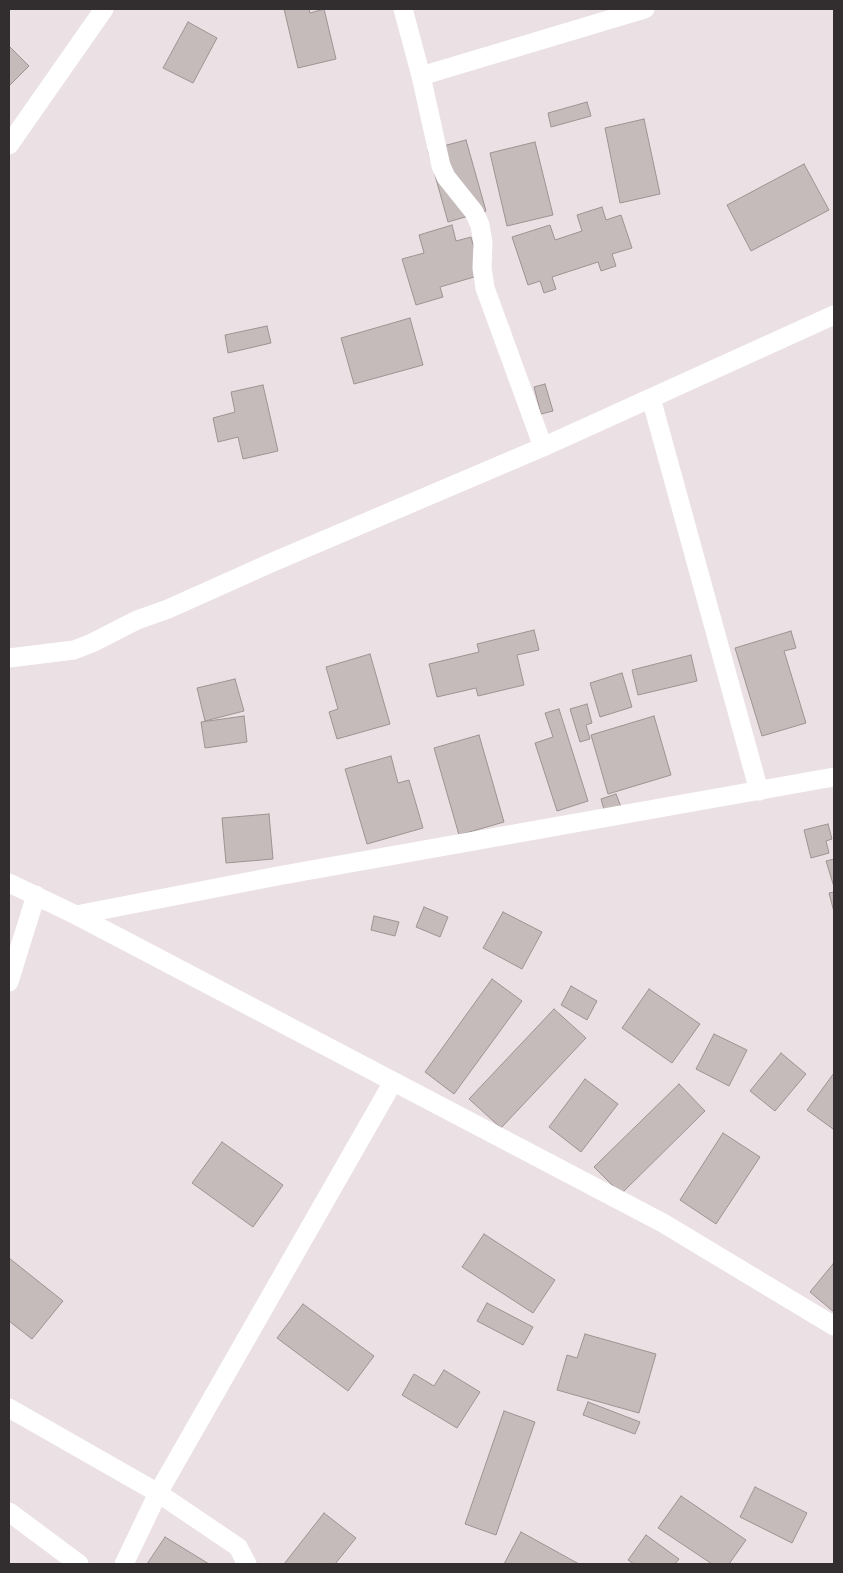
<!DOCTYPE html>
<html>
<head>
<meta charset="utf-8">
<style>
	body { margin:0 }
	#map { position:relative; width:843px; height:1573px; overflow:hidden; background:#ebe0e3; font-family:"PT Serif",serif }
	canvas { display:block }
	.frame { position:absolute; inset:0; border:10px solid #322e2f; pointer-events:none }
</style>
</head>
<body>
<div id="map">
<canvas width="843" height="1573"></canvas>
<div class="frame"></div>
</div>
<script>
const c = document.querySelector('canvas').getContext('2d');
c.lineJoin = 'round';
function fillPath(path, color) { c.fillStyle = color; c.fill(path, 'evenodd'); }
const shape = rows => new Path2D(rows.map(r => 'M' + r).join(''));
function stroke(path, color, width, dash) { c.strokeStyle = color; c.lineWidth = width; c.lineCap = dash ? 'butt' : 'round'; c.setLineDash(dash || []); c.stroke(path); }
const building = shape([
	[284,9,309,9,310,13,324,9,336,59,298,68,284,9],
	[188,22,217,38,193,83,163,68,188,22],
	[9,46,29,66,9,86,9,46],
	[587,102,591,116,551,127,548,113,587,102],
	[644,119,660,194,620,203,605,128,644,119],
	[466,140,486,211,448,222,428,150,466,140],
	[535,142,553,215,507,226,490,153,535,142],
	[804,164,829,210,751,251,727,205,804,164],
	[602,207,606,220,621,215,632,248,612,254,616,266,601,271,598,262,552,277,556,289,544,293,540,281,528,285,512,237,550,225,555,240,582,231,577,215,602,207],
	[452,225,456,241,471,237,481,275,440,287,443,297,416,305,402,259,424,253,419,235,452,225],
	[410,318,423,365,354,384,341,338,410,318],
	[267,326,271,343,228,353,225,335,267,326],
	[545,384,553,411,541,414,534,387,545,384],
	[263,385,278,451,243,459,238,437,218,442,213,418,235,412,231,392,263,385],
	[534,630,539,650,517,655,524,685,478,696,476,688,437,697,429,664,479,652,477,644,534,630],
	[791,631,796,648,784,651,806,723,762,736,735,648,791,631],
	[370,654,390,724,337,739,329,712,338,709,326,667,370,654],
	[691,655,697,681,638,695,632,670,691,655],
	[622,673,632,707,600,717,590,683,622,673],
	[235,679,244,711,205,721,197,688,235,679],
	[587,704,592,723,586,725,590,739,580,742,570,709,587,704],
	[559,709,588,801,557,811,535,743,553,737,545,713,559,709],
	[244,716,247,742,205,748,201,722,244,716],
	[654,716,671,775,608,794,591,735,654,716],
	[479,735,504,822,459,835,434,748,479,735],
	[391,756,398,783,409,780,423,828,367,844,345,769,391,756],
	[616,794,621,807,605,813,601,799,616,794],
	[269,814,273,859,226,863,222,818,269,814],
	[828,824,832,839,826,841,829,853,811,858,804,830,828,824],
	[834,859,834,887,826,861,834,859],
	[834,892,834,912,829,893,834,892],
	[424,907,448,917,440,937,416,927,424,907],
	[503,912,542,932,522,969,483,948,503,912],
	[374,916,399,922,395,936,371,930,374,916],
	[492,979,522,1001,454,1094,425,1072,492,979],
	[571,986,597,1001,587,1020,561,1005,571,986],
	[649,989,700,1024,672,1063,622,1028,649,989],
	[554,1009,586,1038,501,1128,469,1099,554,1009],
	[714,1034,747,1050,729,1086,696,1069,714,1034],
	[781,1053,806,1074,775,1111,750,1091,781,1053],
	[834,1073,834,1128,833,1129,807,1110,834,1073],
	[585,1079,618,1104,581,1152,549,1127,585,1079],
	[679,1084,705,1111,621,1194,594,1167,679,1084],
	[723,1133,760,1157,716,1224,680,1200,723,1133],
	[222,1142,283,1185,253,1227,192,1183,222,1142],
	[484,1234,555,1280,533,1313,462,1267,484,1234],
	[9,1258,63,1301,32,1339,9,1321,9,1258],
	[833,1264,834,1265,834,1312,810,1292,833,1264],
	[487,1303,533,1327,523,1345,477,1321,487,1303],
	[303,1304,374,1356,348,1391,277,1338,303,1304],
	[585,1334,656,1354,639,1413,557,1390,567,1355,577,1358,585,1334],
	[444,1370,480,1392,457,1428,402,1395,414,1374,434,1386,444,1370],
	[588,1402,640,1422,635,1434,583,1415,588,1402],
	[504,1411,535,1422,496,1535,465,1524,504,1411],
	[755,1487,807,1513,792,1543,740,1517,755,1487],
	[681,1496,746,1540,729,1564,712,1564,658,1528,681,1496],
	[324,1513,356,1538,335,1564,284,1564,324,1513],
	[521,1532,579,1564,504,1564,521,1532],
	[646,1535,679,1559,675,1564,634,1564,628,1560,646,1535],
	[165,1537,209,1564,147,1564,165,1537]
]);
const street = shape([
	[421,76,645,9],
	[9,145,104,9],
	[651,398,759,791],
	[543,447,834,315],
	[9,658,74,650,92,643,137,620,168,609,273,562,543,447,485,288,482,268,483,243,480,225,474,212,446,177,441,166,421,76,403,9],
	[9,883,76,915,663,1223,834,1326],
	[76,915,283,875,834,777],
	[9,982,36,895],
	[9,1408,158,1493,238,1547,247,1564],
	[9,1512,79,1564],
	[124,1564,158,1493,393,1082]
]);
fillPath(building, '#c6bbbb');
stroke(building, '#9d9392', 1);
stroke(street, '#fff', 19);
</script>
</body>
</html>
